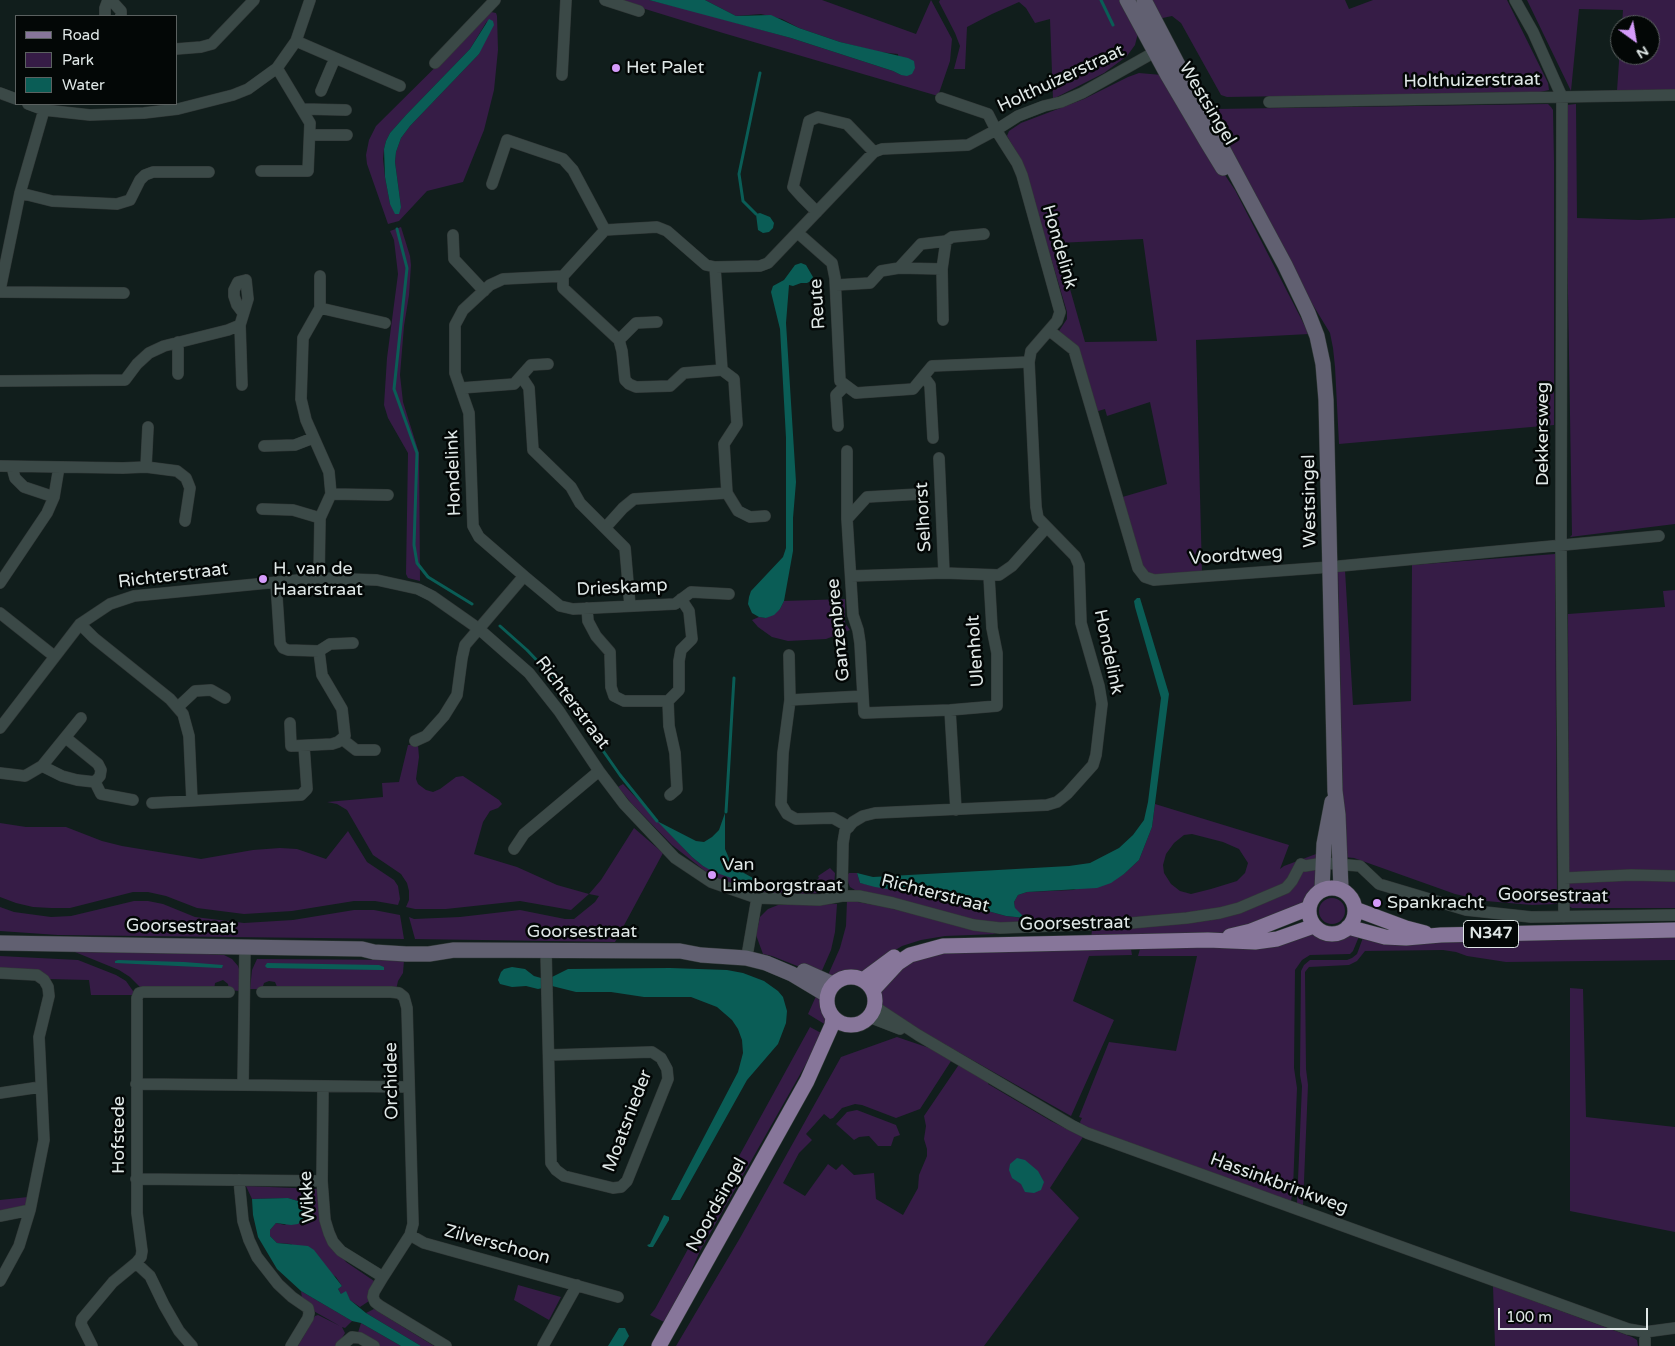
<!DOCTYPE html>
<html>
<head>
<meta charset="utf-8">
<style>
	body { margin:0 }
	#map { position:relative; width:1675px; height:1346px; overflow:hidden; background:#111e1c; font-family:"Varela Round",sans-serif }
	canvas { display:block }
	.legend { position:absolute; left:15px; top:15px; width:162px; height:90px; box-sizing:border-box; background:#030706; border:1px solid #5b6160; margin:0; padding:6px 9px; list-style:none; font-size:15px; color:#e0e8e7 }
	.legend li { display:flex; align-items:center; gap:10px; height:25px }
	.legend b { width:25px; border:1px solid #5b6160 }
	.north { position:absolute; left:1610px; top:15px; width:50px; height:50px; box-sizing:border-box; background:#030706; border:1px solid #5b6160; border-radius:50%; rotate:148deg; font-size:14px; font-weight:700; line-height:20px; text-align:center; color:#e0e8e7 }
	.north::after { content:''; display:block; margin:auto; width:18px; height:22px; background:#d59bfa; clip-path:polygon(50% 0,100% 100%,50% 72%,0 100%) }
	.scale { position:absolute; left:1498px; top:1308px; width:150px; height:22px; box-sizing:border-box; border:2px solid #e0e8e7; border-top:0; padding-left:6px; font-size:15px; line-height:18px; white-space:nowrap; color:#e0e8e7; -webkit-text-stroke:4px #030706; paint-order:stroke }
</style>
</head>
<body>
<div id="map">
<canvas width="1675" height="1346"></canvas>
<ul class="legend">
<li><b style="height:6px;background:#87769a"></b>Road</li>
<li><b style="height:14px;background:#361c46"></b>Park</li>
<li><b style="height:14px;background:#0a5d56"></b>Water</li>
</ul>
<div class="north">N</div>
<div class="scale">100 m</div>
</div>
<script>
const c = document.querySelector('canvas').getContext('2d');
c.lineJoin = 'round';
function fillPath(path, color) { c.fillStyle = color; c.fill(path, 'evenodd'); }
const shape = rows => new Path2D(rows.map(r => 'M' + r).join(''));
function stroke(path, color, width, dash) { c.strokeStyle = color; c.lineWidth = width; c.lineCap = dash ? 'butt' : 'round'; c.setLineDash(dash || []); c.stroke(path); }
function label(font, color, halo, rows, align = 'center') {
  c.font = font + ' "Varela Round",sans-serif'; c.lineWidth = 5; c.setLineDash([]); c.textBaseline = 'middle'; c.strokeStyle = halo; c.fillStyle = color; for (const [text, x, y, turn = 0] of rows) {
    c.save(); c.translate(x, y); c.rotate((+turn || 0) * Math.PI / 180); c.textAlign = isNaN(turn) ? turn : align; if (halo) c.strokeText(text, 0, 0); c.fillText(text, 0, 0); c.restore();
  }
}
const green = shape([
	[616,0,649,0,690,10,791,38,893,71,901,75,898,54,879,52,840,42,799,28,782,19,761,14,736,16,705,0,822,0,916,34,931,0,952,39,950,61,938,96,723,33],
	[940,0,1122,0,1138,33,1135,45,1127,56,1104,73,1053,99,1050,19,1035,23,1026,8,1019,2,992,14,967,27,965,69,954,69,960,46,955,33,939,2],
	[1148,0,1345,0,1349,9,1373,0,1507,0,1548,83,1549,90,1540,92,1227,97,1221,95,1181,23,1172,16,1158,19],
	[1527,0,1675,0,1675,91,1617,91,1620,47,1620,55,1650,55,1650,25,1622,25,1623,10,1579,9,1571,91],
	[491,12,496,13,497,16,498,50,494,90,484,130,463,182,427,191,399,221,388,224,367,164,366,155,369,140,376,126],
	[487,21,479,54,410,126,401,138,396,152,395,162,401,207,390,204,385,177,383,159,384,149,386,141,390,133,406,115,470,49],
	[1194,69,1214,109,1548,104,1551,107,1553,110,1554,161,1554,425,1339,444,1335,367,1333,348,1330,333,1288,264,1186,74],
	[1139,73,1162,75,1204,144,1235,190,1309,334,1196,340,1202,573,1154,578,1142,570,1119,498,1167,484,1150,402,1107,416,1105,409,1095,412,1076,349,1059,331,1067,319,1067,312,1026,174,1021,160,1007,136,1009,131,1021,123,1084,99,1128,77],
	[1143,239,1157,341,1085,342,1057,243],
	[1576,104,1577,218,1640,220,1675,218,1675,524,1570,537,1572,535,1567,234,1567,105],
	[401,227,410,256,411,265,409,295,404,326,400,375,403,402,419,453,420,581,408,578,406,574,408,453,388,418,384,405,387,358,398,274,394,240,390,231],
	[1555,554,1557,904,1532,905,1486,901,1455,894,1354,858,1344,857,1338,570,1345,570,1353,705,1411,701,1412,565],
	[1675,590,1675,908,1572,908,1569,906,1568,614,1665,607,1663,591],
	[845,599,845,623,850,630,826,639,788,641,772,637,758,627,752,620,759,617,766,618,780,609,784,601],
	[408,745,418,745,419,757,416,779,418,784,426,790,433,792,440,789,456,777,463,776,499,800,502,804,498,808,490,811,483,822,474,854,517,867,557,885,589,894,601,880,634,828,663,853,615,942,415,939,409,917,414,919,460,917,520,910,565,919,574,919,595,902,599,896,589,894,571,910,520,901,446,909,415,909,406,907,409,900,409,891,407,883,401,874,373,855,347,810,337,804,327,802,383,797,382,783,399,782],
	[623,784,692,857,703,866,766,885,786,885,816,881,819,878,818,876,830,868,835,873,834,887,824,893,778,895,738,886,720,879,705,871,672,845,632,804,618,787],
	[1155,804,1289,845,1280,869,1284,866,1316,854,1320,855,1320,860,1286,882,1249,902,1179,916,1000,923,977,920,860,893,850,887,848,882,847,876,849,873,857,873,860,883,901,891,914,891,1006,916,1024,918,1015,909,1014,902,1018,895,1027,892,1073,890,1124,874,1139,860,1152,827],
	[1192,834,1223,842,1239,849,1248,863,1245,873,1237,881,1211,889,1191,894,1180,891,1171,884,1164,873,1163,865,1166,854,1174,843,1184,835],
	[0,823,26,827,66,827,102,841,122,846,201,859,253,850,280,848,297,849,326,859,348,831,367,862,394,880,398,886,400,899,398,905,375,901,354,901,292,911,244,914,197,908,166,896,148,892,133,892,70,908,51,908,33,907,16,903,0,897],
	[1320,868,1317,889,1305,904,1229,933,1091,938,1092,930,1191,923,1218,919,1241,913,1282,895,1303,871],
	'1319 911a13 13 0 1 1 26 0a13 13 0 1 1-26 0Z',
	[847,900,885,907,997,934,945,936,921,940,902,946,887,955,865,972,854,971,843,974,836,979,828,975,840,948,846,926],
	[134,901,148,901,163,904,195,917,244,923,293,920,354,910,374,910,400,915,404,939,58,935,0,931,0,907,14,912,51,917,71,916],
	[837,904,835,932,831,950,820,975,772,956,763,954,756,935,760,917,768,909,778,905],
	[1313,933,1330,939,1340,938,1349,934,1360,934,1353,951,1350,954,1310,955,1302,960,1295,970,1294,1068,1297,1088,1293,1188,1291,1201,1290,1202,1081,1125,1080,1122,1082,1118,1079,1117,1109,1042,1176,1051,1197,956,1138,956,1140,949],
	[1364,935,1675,937,1675,960,1506,962,1467,956,1456,952,1443,950,1365,951,1357,961,1349,965,1309,967,1305,972,1306,1069,1308,1085,1303,1205,1297,1203,1302,1086,1300,1075,1301,971,1304,965,1310,960,1347,960,1352,958,1357,954],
	[1129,947,1131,949,1132,955,1089,956,1073,1001,1114,1020,1071,1116,886,1011,879,1002,881,991,902,964,927,953],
	[70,950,179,952,224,955,232,959,238,966,241,975,240,991,229,990,228,984,223,980,215,983,214,990,140,987,130,977,119,970],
	[0,956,78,960,116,975,126,981,133,991,133,995,91,995,89,980,48,979,0,969],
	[257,959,404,960,403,973,398,981,396,990,278,989,275,982,269,981,264,983,262,989,250,989,252,970],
	[1570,988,1583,989,1586,1117,1675,1127,1675,1232,1570,1211],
	[817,994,824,1008,826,1025,808,1014],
	[810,1027,823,1034,700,1251,689,1276,664,1322,650,1315,655,1309],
	[897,1037,944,1053,953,1058,920,1109,896,1118,862,1105,855,1104,842,1108,833,1118,830,1119,824,1114,806,1134,812,1140,799,1153,783,1183,805,1196,828,1164,836,1170,842,1164,854,1175,874,1173,876,1199,903,1215,918,1188,919,1175,927,1156,927,1149,924,1139,926,1126,924,1116,960,1063,989,1080,988,1084,1051,1121,1083,1137,1050,1188,1079,1218,984,1346,676,1346,740,1238,841,1057],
	[857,1110,896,1125,900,1135,894,1137,891,1146,878,1146,869,1136,859,1137,854,1140,836,1124,847,1112],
	[246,1186,317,1189,336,1249,346,1262,377,1283,369,1301,360,1307,341,1294,338,1289,342,1286,336,1277,291,1244,277,1243,270,1236,270,1230,276,1223,285,1225,304,1205,301,1202,288,1198,252,1199],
	[28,1197,25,1208,0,1213,0,1200],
	[518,1285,561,1297,549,1320,514,1300],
	[1493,1286,1632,1337,1637,1340,1638,1346,1495,1346],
	[301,1291,352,1321,345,1328,342,1327,345,1333,337,1346,298,1346,315,1316,318,1315,340,1326,303,1305],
	[374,1309,434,1346,421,1346,366,1313],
	[361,1323,401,1346,375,1346,357,1336]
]);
const water = shape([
	[649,0,705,0,736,16,771,15,799,28,840,42,908,58,914,61,915,68,912,74,907,76,901,75,893,71,791,38],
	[489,19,493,21,494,25,479,54,410,126,401,138,396,152,395,162,401,207,399,214,395,214,390,204,385,177,384,149,386,141,390,133,406,115,470,49],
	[760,213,770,217,774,223,773,228,769,232,763,233,758,230,756,214],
	[801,263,806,265,813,277,811,281,807,283,801,283,793,286,789,285,786,323,796,482,793,518,793,551,784,601,780,609,774,615,766,618,759,617,752,613,748,604,749,597,751,591,783,557,786,548,786,438,780,329,771,292,773,286,784,280,795,265],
	[1137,598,1140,598,1169,694,1152,827,1139,860,1124,874,1111,883,1097,888,1027,892,1018,895,1014,902,1015,908,1025,918,1006,916,914,891,901,891,875,887,860,883,857,873,873,877,1069,866,1090,863,1119,848,1133,835,1144,820,1148,802,1161,698,1135,607,1134,601],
	[725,813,725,849,731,863,742,872,766,885,740,881,714,872,703,866,692,857,657,821,696,841,704,842,712,837,719,830],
	[118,960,184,962,223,965,222,968,219,968,115,963,115,961],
	[267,963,379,965,384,967,384,970,380,970,267,968,265,966],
	[512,967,525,969,534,976,541,978,552,977,568,969,670,968,727,970,743,973,764,981,778,991,783,997,787,1011,786,1023,778,1044,747,1080,680,1200,671,1200,738,1072,743,1053,742,1040,738,1029,732,1020,717,1007,691,997,644,997,611,992,576,992,552,986,538,989,526,986,512,987,500,984,498,980,501,972,504,969],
	[1017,1158,1025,1160,1038,1171,1044,1182,1041,1190,1034,1193,1025,1192,1021,1184,1012,1178,1009,1170,1010,1164],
	[288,1198,301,1202,305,1208,307,1216,298,1224,291,1225,276,1223,270,1230,270,1236,277,1243,308,1246,314,1250,342,1286,338,1289,341,1294,346,1291,350,1300,366,1313,421,1346,401,1346,361,1323,352,1321,301,1291,277,1269,258,1237,253,1215,252,1199],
	[664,1215,669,1217,669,1220,653,1247,649,1247,647,1245,650,1244],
	[619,1328,625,1328,629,1336,623,1346,608,1346]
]);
const stream = shape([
	[1101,0,1113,25],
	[756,214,743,201,739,174,760,73],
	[397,229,407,268,394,389,417,453,414,545,417,563,428,577,472,604],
	[500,626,527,650,548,672,620,775,657,821],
	[726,812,734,678]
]);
const street = shape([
	[111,0,121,11,121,16],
	[605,0,639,11],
	[1515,0,1533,32,1562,97,1561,546,1564,917],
	[105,16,105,8,108,0],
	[296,41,400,86],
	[176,49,201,47,212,44,254,0],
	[435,63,495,0],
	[562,75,566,0],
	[321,91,335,58],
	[0,93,16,99],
	[941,98,988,114,996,130,1018,116,1044,106,1061,102,1082,93,1160,49],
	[1269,102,1675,95],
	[28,104,44,110,90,115,144,113,178,109,233,95,248,89,277,68,296,41,310,0],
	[303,109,346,110],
	[311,135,347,135],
	[261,171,308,171,310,123,277,68],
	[492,184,507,140,563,159,573,170,605,230],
	[20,193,52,201,117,204,130,200,140,180,145,175,153,172,209,172],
	[817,212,802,197,793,187,809,121,818,117,847,124,874,152],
	[798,233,832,263,835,278,840,381,856,393,913,389,932,366,1029,362],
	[453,235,454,259,484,291],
	[715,267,722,370,734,379,737,424,724,444,727,493,738,511,750,517,765,516],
	[899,268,921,244,946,241,952,237,984,234],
	[320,276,320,308,385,323],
	[563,276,563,288,619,340,622,351,625,380,629,384,636,387,670,386,684,373,722,370],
	[836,285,870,283,881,271,899,268,942,269],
	[0,290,20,193,44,110],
	[0,292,124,293],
	[943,320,942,269,946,241],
	[1050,331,1074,350,1138,568,1145,577,1154,580,1330,567,1659,536],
	[619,340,636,323,657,322],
	[178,342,178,374],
	[521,376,529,388,533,450,571,487,580,503,625,548,630,606],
	[924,377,930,385,933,438],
	[0,381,125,380,137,364,149,353,164,346,228,330,240,325],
	[242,385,240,325,248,299,246,280,238,282,234,290,234,296,237,305,243,313],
	[461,388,514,384,531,365,548,364],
	[838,426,836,395,845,386],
	[264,446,295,445,313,438],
	[847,451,847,519,853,615,858,630,860,643,863,696,790,700,783,753,781,804,787,814,796,819,833,818,849,827],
	[939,458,944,573],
	[0,466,123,468,146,467,177,471,186,478,190,488,185,521],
	[12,467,15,478,24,487,54,497],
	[146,467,148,427],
	[331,494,388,495],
	[262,509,293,510,320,518],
	[847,519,867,497,920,494],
	[605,528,623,508,634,499,727,493],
	[524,576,560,606,573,609,675,604,691,592,729,594],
	[851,576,944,573,999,575,1012,566,1046,528],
	[319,578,320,518,331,494,329,472,306,420,301,399,303,338,320,308],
	[0,583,47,513,54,497,59,467],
	[276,583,280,643,283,648,288,650,319,651,330,644,353,643],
	[587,608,588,621,596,636,610,652,611,687,614,696,624,701,668,701],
	[0,613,54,656],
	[80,624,94,638,170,699,183,714,189,736,192,801],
	[789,655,790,700],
	[863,696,864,713,950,710,997,706,997,653,992,628,989,576],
	[178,707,195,691,211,690,225,698],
	[950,710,956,810],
	[290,723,291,746,332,744,338,742,345,736,342,709,322,675,319,651],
	[0,728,80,624,110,604,134,596,319,578,377,580,418,589,432,596,479,629,529,673,559,711,599,771,624,804,675,858,711,882,757,898,819,900,842,896,859,896,893,903,974,925,1000,928,1131,923,1187,918,1220,913,1239,908,1286,888,1292,881,1301,864,1305,866,1323,863,1360,866,1379,884,1466,910,1531,917,1675,915],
	[66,738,98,764,101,770,100,776,95,782],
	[342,739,356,750,375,750],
	[415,741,426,736,444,716,457,695,462,658,465,645,524,576,479,537,473,526,469,413,455,373,455,325,463,310,490,285,503,279,563,276,605,230,657,227,667,231,706,265,715,267,760,266,768,263,874,152,882,149,968,145,996,130,1017,163,1022,175,1060,312,1057,321,1031,351,1029,362,1036,507,1038,518,1075,556,1079,565,1081,623,1099,686,1102,704,1096,755,1093,765,1067,794,1057,802,1047,805,875,813,863,816,853,822,845,831,843,843,842,896],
	[42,766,62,776,77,780,95,782],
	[0,773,25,776,42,766,81,718],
	[95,782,101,794,133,800],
	[670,795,677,789,675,753,669,726,668,701,679,690,679,661,681,650,692,639,689,611,681,599],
	[152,803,301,795,307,789,304,746],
	[514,849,524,834,599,771],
	[1564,878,1631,875,1675,876],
	[245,946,243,1085,409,1087],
	[748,950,757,898],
	[546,951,551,1163,556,1170,564,1176,613,1188,621,1187,627,1181,668,1079,667,1069,661,1058,652,1052,549,1055],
	[0,973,37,975,44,980,48,987,49,996,39,1037,44,1140,30,1210,19,1246,0,1281],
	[262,992,391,992,399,993,404,997,407,1008,413,1224,410,1235,383,1277,374,1292,373,1297,375,1302,380,1306,446,1346],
	[874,1006,918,1035,1071,1125,1087,1133,1628,1329,1645,1332,1675,1328],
	[869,1017,900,1029],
	[136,1084,243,1085],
	[323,1087,322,1181,325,1220,329,1233,333,1242,341,1251,383,1277],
	[0,1093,40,1087],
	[136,1179,322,1181],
	[239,1180,243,1221,249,1240,257,1257,278,1284,292,1297,308,1308,309,1313,308,1318,291,1346],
	[0,1216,30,1210],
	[410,1235,424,1243,618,1297],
	[1645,1332,1645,1346],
	[92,1346,81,1324,82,1319,113,1282,136,1263],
	[192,1346,179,1331,164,1305,150,1276,136,1263,141,1257,142,1251,137,1213,137,998,139,993,143,992,229,992],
	[341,1346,352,1337,360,1338,374,1346],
	[543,1346,577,1285]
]);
const secondary = shape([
	[1127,0,1167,74,1207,142,1223,168],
	[1144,0,1199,105,1285,265,1308,313,1317,336,1323,364,1326,400,1335,791,1338,815,1341,889],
	[1322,890,1324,844,1332,802],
	[0,943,362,949,374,952,406,954,429,954,454,950,680,951,701,955,746,958,766,963,792,974,827,995],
	[804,971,833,984]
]);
const primary = shape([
	'1309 911a23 23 0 1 1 46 0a23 23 0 1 1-46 0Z',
	[1355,909,1406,928,1425,933],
	[1348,927,1385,937,1406,938,1441,935,1675,930],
	[1230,936,1251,931,1309,908],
	'827 1001a24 24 0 1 1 48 0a24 24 0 1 1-48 0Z',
	[863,980,894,957],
	[873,990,898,963,910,955,943,946,1208,940,1255,942,1277,939,1314,926],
	[659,1346,807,1081,832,1025,833,1017]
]);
const markers = [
	[616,68,5,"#d59bfa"],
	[263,579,5,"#d59bfa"],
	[712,875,5,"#d59bfa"],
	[1377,903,5,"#d59bfa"]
];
const shields = [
	[1491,934,55]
];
const shieldNames = [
	["N347",1491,934]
];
const poiNames = [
	["Het Palet",626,68],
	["H. van de",273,569],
	["Haarstraat",273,590],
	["Van",722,865],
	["Limborgstraat",722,886],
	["Spankracht",1387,903]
];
const streetNames = [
	["Holthuizerstraat",1061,79,-25],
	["Holthuizerstraat",1472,81,-1],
	["Westsingel",1207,104,59],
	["Hondelink",1059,247,74],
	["Reute",818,304,-94],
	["Dekkersweg",1543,434,-90],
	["Hondelink",454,473,-92],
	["Westsingel",1310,501,-91],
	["Selhorst",924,517,-93],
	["Voordtweg",1236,556,-4],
	["Richterstraat",173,576,-7],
	["Drieskamp",622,588,-3],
	["Ganzenbree",839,630,-96],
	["Ulenholt",976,651,-94],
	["Hondelink",1108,652,78],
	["Richterstraat",572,703,53],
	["Richterstraat",935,894,14],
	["Goorsestraat",1553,896,1],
	["Goorsestraat",1075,924,-1],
	["Goorsestraat",181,927,1],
	["Goorsestraat",582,932],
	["Orchidee",392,1081,-91],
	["Moatsnieder",628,1121,-69],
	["Hofstede",119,1135,-90],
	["Hassinkbrinkweg",1279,1184,20],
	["Wikke",308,1197,-94],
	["Noordsingel",717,1205,-61],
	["Zilverschoon",497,1245,15]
];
fillPath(green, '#361c46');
fillPath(water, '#0a5d56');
stroke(stream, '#0a5d56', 3);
stroke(street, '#323938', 12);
stroke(secondary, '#323938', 16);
stroke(primary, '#323938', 16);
stroke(street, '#3b4947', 11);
stroke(secondary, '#616071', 15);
stroke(primary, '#87769a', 15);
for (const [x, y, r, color] of markers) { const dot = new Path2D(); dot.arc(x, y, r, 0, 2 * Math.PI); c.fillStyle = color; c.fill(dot); stroke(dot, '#030706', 2); }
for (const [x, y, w] of shields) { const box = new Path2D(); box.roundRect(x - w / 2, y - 13.5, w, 27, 4); c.fillStyle = '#030706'; c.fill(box); stroke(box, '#e0e8e7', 1); }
label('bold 16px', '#e0e8e7', null, shieldNames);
label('18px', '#e0e8e7', '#030706', poiNames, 'left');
label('18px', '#e0e8e7', '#030706', streetNames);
</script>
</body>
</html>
